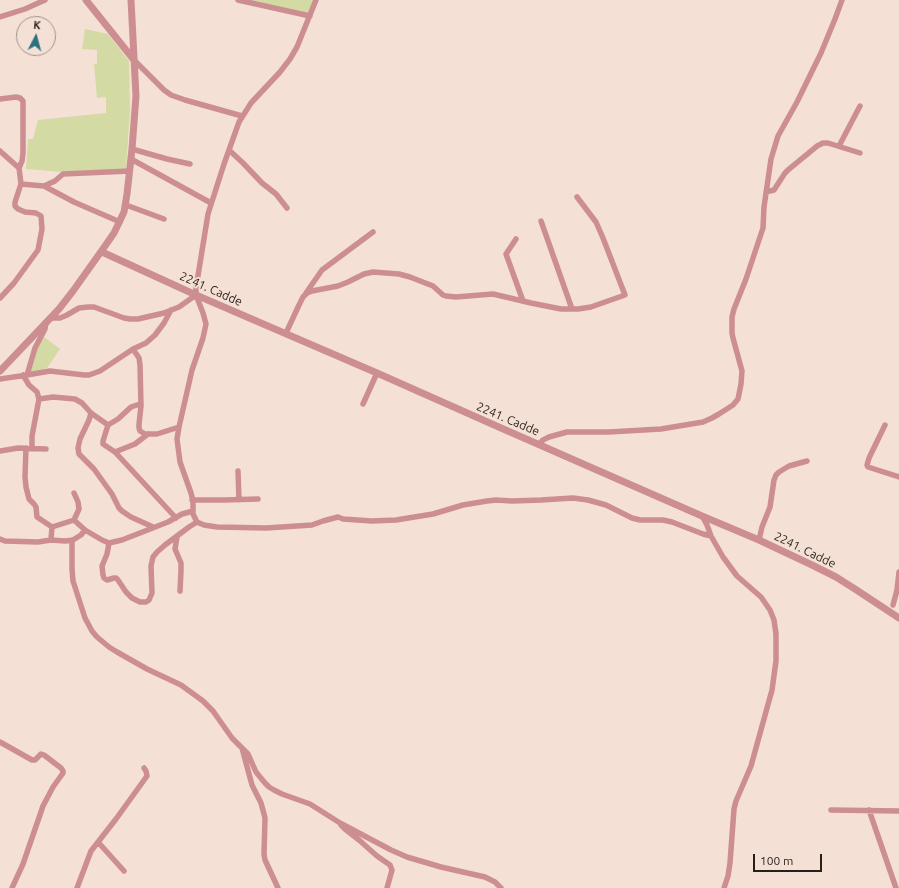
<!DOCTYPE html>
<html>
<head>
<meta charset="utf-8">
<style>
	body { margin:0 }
	#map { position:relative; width:899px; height:888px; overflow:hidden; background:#f5e0d5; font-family:Ubuntu,sans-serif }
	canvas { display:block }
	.north { position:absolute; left:16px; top:16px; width:40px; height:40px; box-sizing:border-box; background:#f5e0d5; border:1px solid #a2938b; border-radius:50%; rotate:6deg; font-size:11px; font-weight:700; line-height:16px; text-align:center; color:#261f1b }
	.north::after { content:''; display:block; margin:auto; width:14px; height:18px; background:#2a727d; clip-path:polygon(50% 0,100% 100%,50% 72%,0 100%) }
	.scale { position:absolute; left:753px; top:854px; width:69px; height:18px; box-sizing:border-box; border:2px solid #261f1b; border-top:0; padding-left:5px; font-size:12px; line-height:14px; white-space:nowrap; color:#261f1b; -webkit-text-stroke:3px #f5e0d5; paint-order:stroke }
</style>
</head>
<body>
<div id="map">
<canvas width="899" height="888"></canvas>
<div class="north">K</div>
<div class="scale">100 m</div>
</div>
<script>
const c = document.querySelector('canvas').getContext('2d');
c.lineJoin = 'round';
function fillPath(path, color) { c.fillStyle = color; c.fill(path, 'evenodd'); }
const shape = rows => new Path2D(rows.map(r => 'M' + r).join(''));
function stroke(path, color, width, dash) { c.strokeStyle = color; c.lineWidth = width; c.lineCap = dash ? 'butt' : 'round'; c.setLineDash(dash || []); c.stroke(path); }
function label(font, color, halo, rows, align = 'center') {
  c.font = font + ' Ubuntu,sans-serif'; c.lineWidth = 3.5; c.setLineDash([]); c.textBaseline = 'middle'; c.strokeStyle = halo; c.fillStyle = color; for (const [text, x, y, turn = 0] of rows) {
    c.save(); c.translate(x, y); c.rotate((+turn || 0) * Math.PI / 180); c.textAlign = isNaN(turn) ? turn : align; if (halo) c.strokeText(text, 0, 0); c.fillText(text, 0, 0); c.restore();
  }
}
const green = shape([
	[246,0,314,0,308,14],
	[85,29,108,34,129,61,130,111,126,169,62,172,26,169,28,139,33,139,38,120,106,113,106,97,97,98,94,64,97,64,97,50,82,49],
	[44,337,60,349,47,368,38,372,30,372,38,347]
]);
const minor = shape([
	[238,0,310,16],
	[316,0,297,47,290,59,280,72,251,103,239,122,224,164,208,214,196,288,196,295,203,313,206,324,203,338,192,370,179,427,177,439,180,462,191,493,193,501,193,514,197,522,204,525,217,527,266,528,297,526,312,525,323,521,338,517,343,519,372,521,396,520,433,514,463,505,487,501,496,500,512,501,541,500,573,498,588,500,606,505,632,518,640,520,663,520,672,522,703,534,711,536],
	[0,17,25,9,45,0],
	[134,60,164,90,171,95,185,100,242,116],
	[0,99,16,97,20,98,23,101,23,153,22,161,19,168,21,184,15,202,15,206,18,209,25,212,36,213,41,216,42,229,38,250,14,283,0,298],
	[839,146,860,106],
	[132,149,167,159,190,164],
	[229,150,243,163,262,183,276,194,287,208],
	[0,151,19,168],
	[131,159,211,203],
	[21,184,44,186,74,202,120,222],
	[44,186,55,181,63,174,130,171],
	[766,192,774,190,785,173,789,169,817,146,823,143,828,143,860,153],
	[126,205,164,219],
	[541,221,572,309],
	[516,239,506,254,523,301],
	[306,293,322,270,373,232],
	[50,318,60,318,67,315,79,308,88,307,94,307,124,318,130,319,138,319,164,313,179,307,196,295],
	[286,333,299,305,303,297,307,293,312,291,338,286,348,282,364,274,373,272,399,274,410,277,433,286,443,295,446,296,456,297,493,294,531,303,561,309,578,309,591,307,625,295,603,238,596,222,577,197],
	[133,349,139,358,140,365,141,406,139,424,139,428,140,431,145,434,157,434,179,427],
	[23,375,29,385,37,392,39,399,32,436,32,448],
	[27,375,50,371,84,375,89,375,100,371,133,349,146,343,155,335,164,323,171,310],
	[0,379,27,375,35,348,45,329,46,322],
	[39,399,53,397,75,399,82,403,91,413,108,425,118,419,131,407,140,404],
	[363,404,377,373],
	[91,413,89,420,80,439,78,448,79,454,94,469,112,494,119,508,122,511,131,517,153,527],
	[108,425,103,441,103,444,115,452,176,518],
	[885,425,869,458,867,465,868,467,899,477],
	[539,444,543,440,549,437,567,432,609,432,661,429,703,422,712,418,719,414,733,405,738,399,741,384,742,371,733,338,732,333,732,317,734,309,746,279,763,228,764,207,771,159,778,136,797,102,821,53,835,19,842,0],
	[0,451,18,448,46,449],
	[115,452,135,444,148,434],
	[238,471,239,500],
	[192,500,224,500,258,499],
	[702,516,707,525,711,536,723,557,737,576,761,597,770,610,774,620,776,634,776,661,772,690,751,766,736,801,734,809,730,863,728,876,724,888],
	[74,520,79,509,78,502,74,493],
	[52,527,74,520,85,530,102,540,109,543,122,540,168,522,182,514,193,511],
	[177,537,175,549,181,563,181,571,180,591],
	[0,539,5,541,38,542,51,540,52,527,37,517,36,507,34,504,29,499,26,487,25,477,26,448],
	[51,540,65,541,73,540,81,535,85,530],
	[72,540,72,569,73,581,85,618,92,631,97,637,109,647,117,652,147,669,181,685,203,701,213,711,232,738,248,754,256,772,265,783,269,787,274,790,282,794,310,804,340,823,391,850,407,857,441,867,485,877,495,882,501,888],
	[759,540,762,527,770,507,774,480,776,475,779,472,789,466,807,461],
	[109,543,107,554,102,566,103,575,104,578,107,580,114,578,116,578,118,580,126,592,132,598,140,602,146,602,149,600,152,593,151,566,153,557,157,552,165,545,189,527,197,522],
	[893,605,897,590,899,572],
	[0,742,32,760,35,760,41,754,44,755,61,768,63,771,63,773,53,787,43,806,23,864,12,888],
	[242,748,252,785,261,803,264,814,265,818,264,854,265,860,278,888],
	[831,810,899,811],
	[869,810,896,888],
	[341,825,345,829,359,840,377,856,390,865,392,870,387,888],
	[98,842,124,871],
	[77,888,91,851,116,819,147,776,146,771,144,768]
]);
const tertiary = shape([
	[86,0,134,60],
	[102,252,196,295,377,373,501,428,702,516,759,540,812,565,836,577,855,589,899,618],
	[0,371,59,309,73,291,105,246,114,233,124,212,127,194,132,149,136,96,131,0]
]);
const streetNames = [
	["2241. Cadde",211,289,24],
	["2241. Cadde",508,419,23],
	["2241. Cadde",805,550,26]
];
fillPath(green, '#d4daa4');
stroke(minor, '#cd8e91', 5.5);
stroke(tertiary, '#cd8e91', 7);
label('12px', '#261f1b', '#f5e0d5', streetNames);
</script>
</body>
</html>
